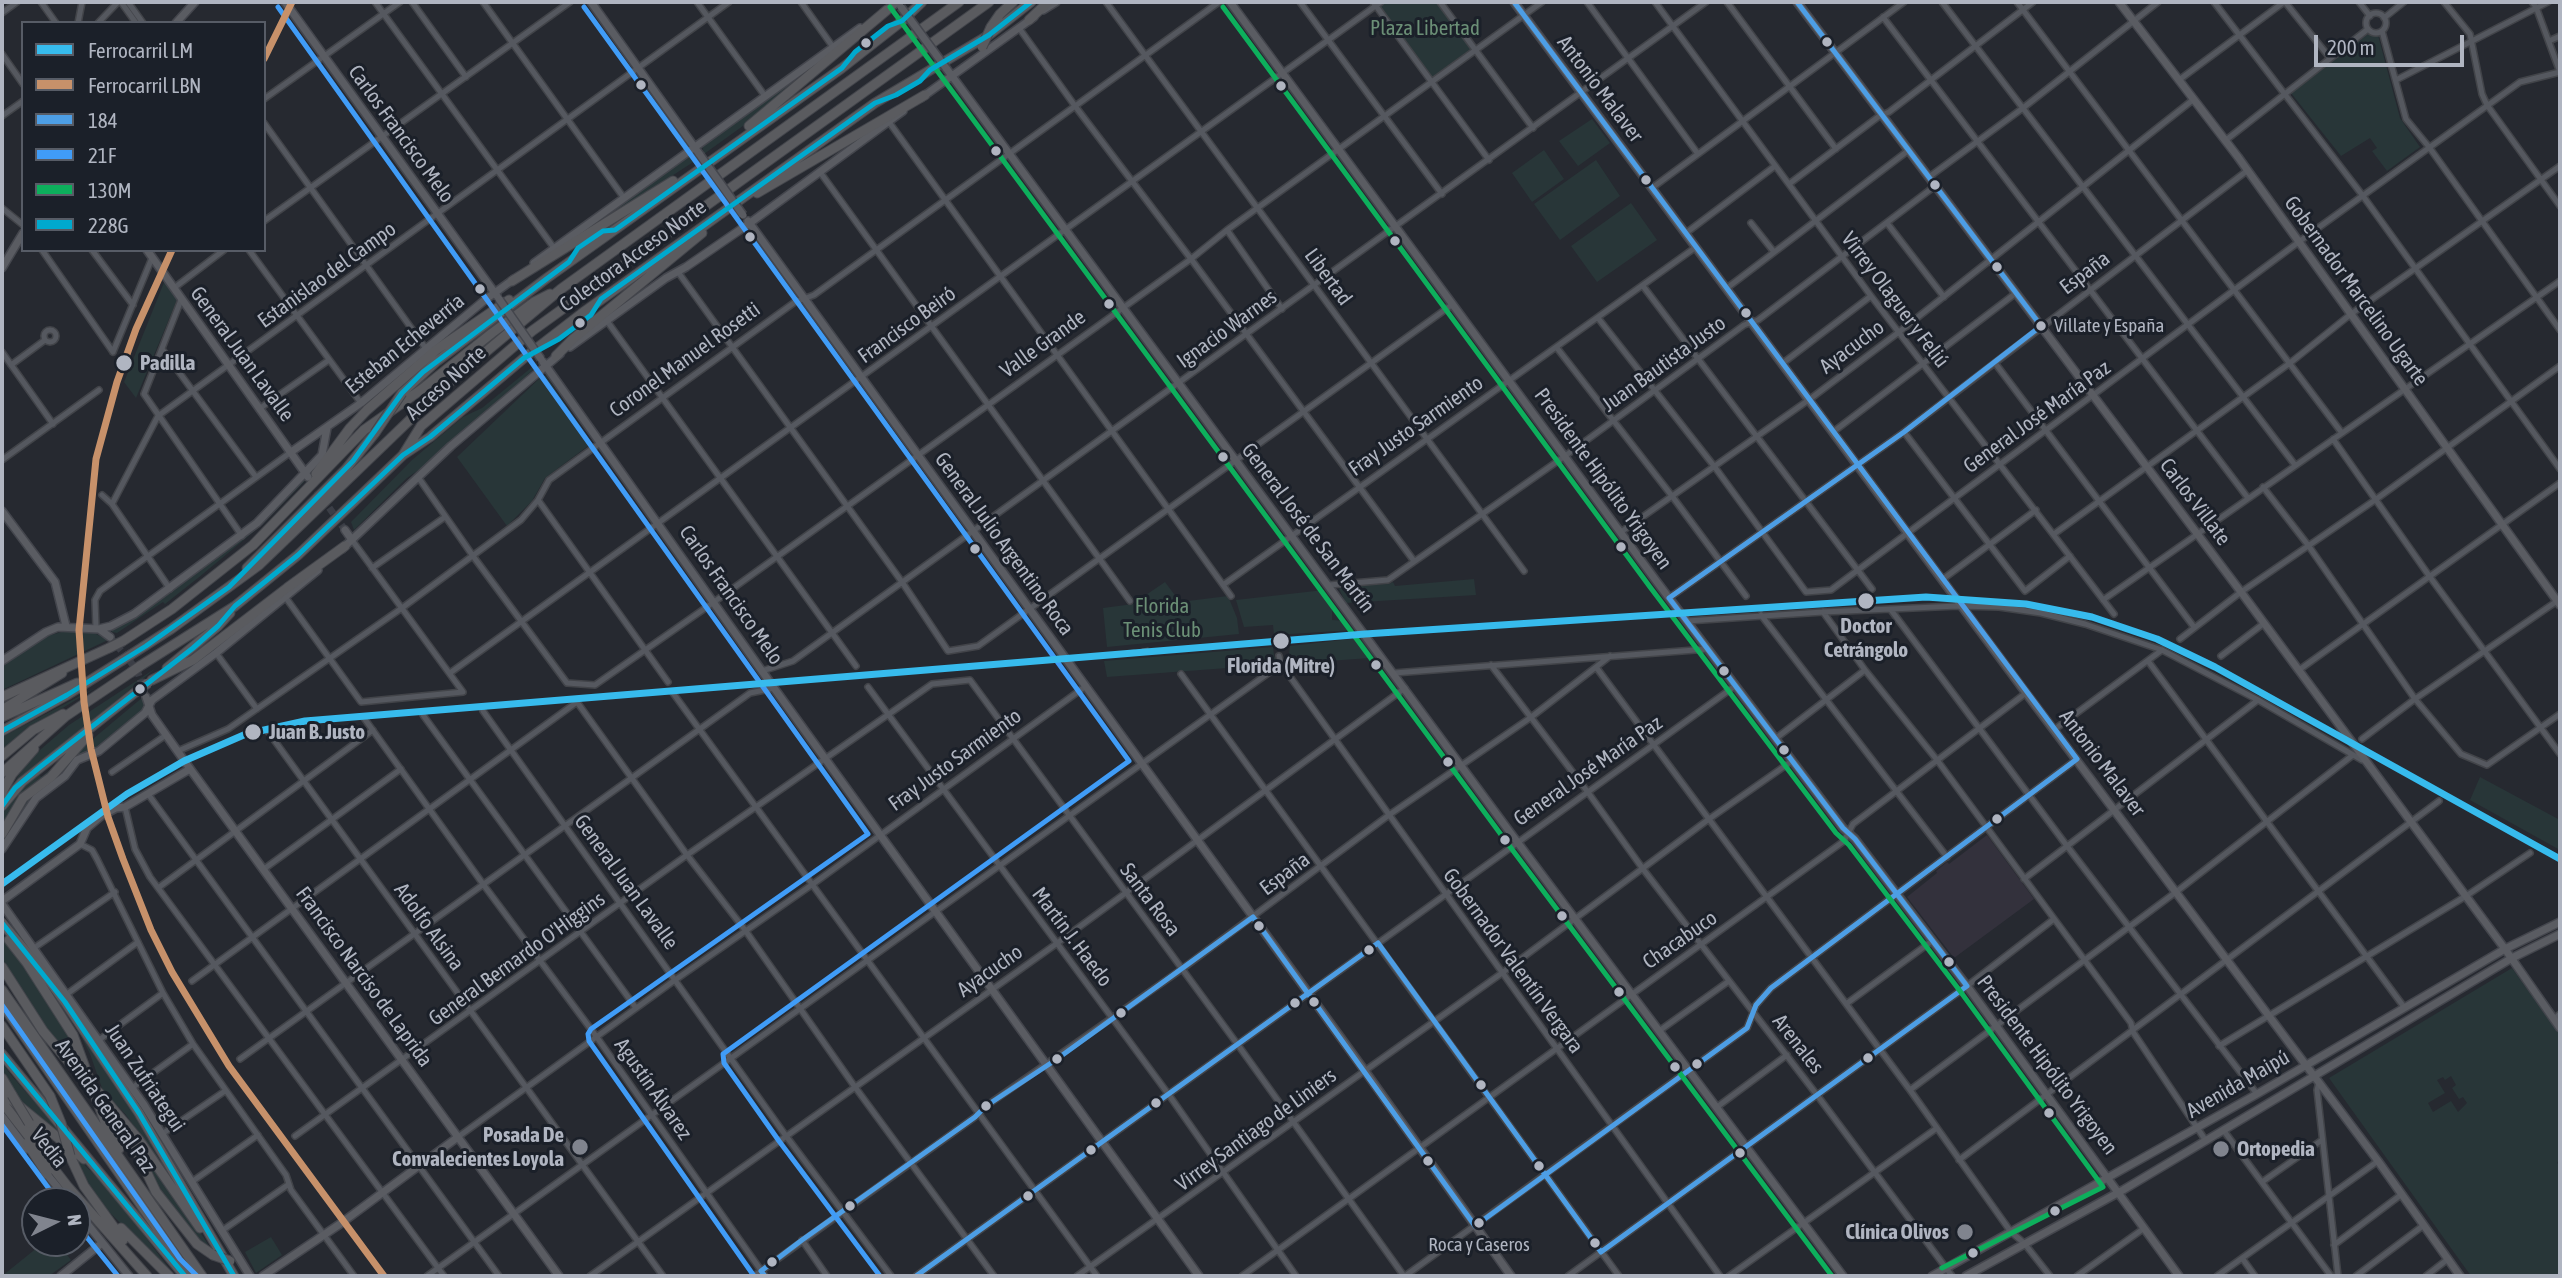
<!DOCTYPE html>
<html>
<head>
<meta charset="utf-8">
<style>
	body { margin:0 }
	#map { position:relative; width:2562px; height:1278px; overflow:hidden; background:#262930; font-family:"Asap Condensed",sans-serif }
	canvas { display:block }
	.frame { position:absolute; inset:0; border:4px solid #b0b5c1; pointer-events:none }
	.legend { position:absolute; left:21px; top:21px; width:245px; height:231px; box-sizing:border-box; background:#1b2029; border:2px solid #575c66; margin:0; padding:9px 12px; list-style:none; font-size:21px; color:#b0b5c1 }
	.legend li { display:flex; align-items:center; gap:14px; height:35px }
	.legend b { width:35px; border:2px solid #575c66 }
	.north { position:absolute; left:21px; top:1187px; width:70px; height:70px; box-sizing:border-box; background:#1b2029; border:2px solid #575c66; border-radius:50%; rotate:84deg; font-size:19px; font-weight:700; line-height:28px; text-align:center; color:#b0b5c1 }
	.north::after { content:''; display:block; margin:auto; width:24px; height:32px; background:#80848e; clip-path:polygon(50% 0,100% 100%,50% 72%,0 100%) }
	.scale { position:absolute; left:2314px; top:35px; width:150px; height:32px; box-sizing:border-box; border:4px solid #b0b5c1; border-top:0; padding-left:9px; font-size:21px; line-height:24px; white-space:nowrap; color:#b0b5c1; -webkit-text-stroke:5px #1b2029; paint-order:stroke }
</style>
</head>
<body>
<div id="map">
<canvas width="2562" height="1278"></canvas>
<div class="frame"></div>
<ul class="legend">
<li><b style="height:9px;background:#37bbed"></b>Ferrocarril LM</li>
<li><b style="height:9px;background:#c7916a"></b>Ferrocarril LBN</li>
<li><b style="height:9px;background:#4d9ee5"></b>184</li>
<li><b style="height:9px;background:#409cf7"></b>21F</li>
<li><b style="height:9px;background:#0daf5c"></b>130M</li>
<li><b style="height:9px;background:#00a9ce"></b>228G</li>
</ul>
<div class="north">N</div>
<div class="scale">200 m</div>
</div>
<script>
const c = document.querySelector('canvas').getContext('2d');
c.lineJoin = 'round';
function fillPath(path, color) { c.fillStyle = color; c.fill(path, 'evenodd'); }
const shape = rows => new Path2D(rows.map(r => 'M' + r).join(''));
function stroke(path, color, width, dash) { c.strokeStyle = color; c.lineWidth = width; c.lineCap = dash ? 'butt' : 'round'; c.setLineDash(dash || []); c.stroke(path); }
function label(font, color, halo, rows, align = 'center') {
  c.font = font + ' "Asap Condensed",sans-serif'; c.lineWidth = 6; c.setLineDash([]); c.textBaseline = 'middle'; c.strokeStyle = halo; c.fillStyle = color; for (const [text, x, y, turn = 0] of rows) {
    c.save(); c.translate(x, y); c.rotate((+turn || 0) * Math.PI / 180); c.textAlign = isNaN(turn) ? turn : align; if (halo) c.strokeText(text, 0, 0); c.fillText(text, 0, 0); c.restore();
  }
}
const medical = shape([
	[1987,835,2034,899,1954,958,1907,897,1937,873,1936,871,1947,862,1949,864]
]);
const green = shape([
	[1385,2,1437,2,1471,49,1431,78,1379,6],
	[2367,35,2378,35,2400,118,2420,147,2387,171,2372,151,2377,148,2370,138,2341,156,2291,93],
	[844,41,754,118,704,154,702,146],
	[1592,119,1610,143,1578,166,1559,141],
	[1544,150,1564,179,1532,202,1512,173],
	[689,154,695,155,698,159,579,236,578,233],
	[1596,160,1620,196,1560,240,1534,204],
	[1631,203,1657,240,1597,282,1571,246],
	[165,280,177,300,136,398,124,382],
	[537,363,536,367,439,456,407,478,354,530,351,522,412,460,463,417,482,408],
	[543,375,546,376,592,443,545,478,532,501,507,526,457,457],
	[303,479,305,481,263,524,198,578,165,604,163,602,117,633,112,632,111,630,153,605,240,541],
	[1474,579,1476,595,1346,603,1339,589,1341,586,1389,584,1393,582,1395,586],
	[1165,582,1180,602,1228,596,1237,618,1239,634,1107,647,1103,608,1141,603,1140,599],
	[1324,590,1332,601,1332,620,1347,621,1354,630,1274,635,1273,625,1244,627,1236,600],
	[65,631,94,633,108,640,2,690,2,667,44,637],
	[1368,637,1383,657,1288,664,1290,646],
	[1273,647,1274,656,1281,664,1107,677,1104,661],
	[156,668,34,768,41,777,59,763,2,828,2,802,24,767,41,749,69,725],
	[97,687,48,717,2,752,2,737],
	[143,697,147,706,144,711,98,750,85,754,66,774,34,799,3,843,14,819,27,801,51,783,82,748],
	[2480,777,2560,820,2560,850,2470,800],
	[2,936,38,984,60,1021,75,1049,77,1057,68,1048,77,1066,50,1033,2,960],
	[2512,968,2560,1035,2560,1159,2557,1163,2560,1165,2560,1276,2471,1276,2329,1078],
	[2451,1076,2456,1085,2452,1088,2459,1099,2463,1097,2467,1103,2458,1112,2451,1101,2433,1112,2428,1103,2445,1093,2437,1080,2443,1077,2445,1080],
	[74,1022,140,1121,164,1169,126,1115,103,1091,90,1054],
	[2,1063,12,1076,70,1143,22,1106,2,1073],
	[138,1145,204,1238,212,1251,204,1247,161,1194],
	[75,1155,112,1193,175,1276,107,1210,84,1178],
	[271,1237,282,1255,256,1273,245,1252],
	[43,1243,58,1243,71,1260,49,1276,2,1276]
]);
const secondaryTunnel = shape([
	[311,482,345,530],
	[110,637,137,670,146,697]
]);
const street = shape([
	[41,2,56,23],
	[121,2,136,23],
	[128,2,143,23],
	[375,2,554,248],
	[412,2,466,77],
	[483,2,624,198],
	[697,2,765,96],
	[801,2,833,47],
	[1106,2,1524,571],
	[1300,2,1442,194],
	[1373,2,1489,160],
	[1440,2,1533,128],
	[1587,2,1698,154],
	[1655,2,1871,296,2114,614],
	[1727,2,1836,149],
	[1942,2,2295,465],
	[2017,2,2342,433],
	[2214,2,2363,196,2560,469],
	[2285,2,2330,58],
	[2359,2,2370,16],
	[2444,2,2470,34,2482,94,2487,105,2560,206],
	[2532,2,2536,7,2560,72],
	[2,13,17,2],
	'2366 23a10 10 0 1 1 20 0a10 10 0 1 1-20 0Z',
	[1883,17,2248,498],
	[2384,18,2404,2],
	[78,23,82,2],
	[98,23,118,2],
	[1019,28,1075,106,1191,259,1414,561],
	[2382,31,2406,119,2429,147,2560,330],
	[2549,41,2560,36],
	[2,54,23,84],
	[2179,80,2284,2],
	[2396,80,2548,2],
	[264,99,400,2],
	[2,116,23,101],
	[889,122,1231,596],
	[264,123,427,350],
	[2226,140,2368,29],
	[820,172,1130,601],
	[1929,177,2023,108,2158,2],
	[1789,184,1878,117,1889,112,2033,2],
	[1652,188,1904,2],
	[2,208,23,225],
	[264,221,570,2],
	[1751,223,1774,252],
	[1887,223,1944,297],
	[1227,230,1282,309],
	[1686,233,1775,166],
	[42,250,113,352],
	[92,250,133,305],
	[249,250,361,403],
	[678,272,902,582,948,651,978,646,1453,304],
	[1643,286,1872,589],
	[174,288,224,250],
	[1727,288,1909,150],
	[181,300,144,394,242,536],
	[1598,318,1714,466,1806,592,1831,590,2300,241,2520,82,2560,72],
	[607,321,856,666],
	'44 336a6 6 0 1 1 12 0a6 6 0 1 1-12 0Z',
	[1557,348,1672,496,1746,596],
	[162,349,256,477],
	[2,352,53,424],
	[113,352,152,258],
	[1783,363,1871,296],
	[1995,363,2194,627],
	[11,365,45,340],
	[259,409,329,360],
	[1833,432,2016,293],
	[1904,432,2025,591,2070,556],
	[2333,439,2430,577,2560,754],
	[2,460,99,390],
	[418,477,473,556,567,683,595,685,714,602,1191,259,1227,230,1542,2],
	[2263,487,2308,545,2415,699,2461,754,2487,765,2560,714],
	[102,495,112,504,170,589],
	[538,500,668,682],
	[112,504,158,416,729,2],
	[1621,532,1810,399,1899,332,2194,99],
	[2054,534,2290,363,2351,314,2560,166],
	[372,568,445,517],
	[1943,579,2036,510],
	[1223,585,1696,247],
	[1329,585,1388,580,1565,456,1744,325,1758,320,1935,186],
	[286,598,361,702,463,692,352,540],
	[1669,598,1904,432,2248,170],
	[2103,600,2560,281],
	[1891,610,2067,846,2257,1094],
	[1823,612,1865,670,1937,760,2131,1023,2133,1032,2206,1141],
	[1761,615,1947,857],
	[1687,621,1823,612,1958,606,1999,607,2041,613,2085,624,2162,650,2258,700,2362,760],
	[96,628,95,600,100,591,291,452],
	[2180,639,2241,592,2375,500,2560,366],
	[216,653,257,709],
	[1279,656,1281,664,1720,1276],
	[1610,656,1596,667,1910,1090,2011,1232,2024,1243,2050,1276],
	[2221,656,2263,624],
	[2148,661,2404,1007],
	[1491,665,1587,791,1643,869,1817,1095,1952,1276],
	[2299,670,2560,483],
	[762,671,793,661,1706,2],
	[450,673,1381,2],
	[1394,673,1708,649],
	[1181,674,1619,1276],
	[868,687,1169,1095,1296,1276],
	[673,693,1097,1276],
	[483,711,786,1136,891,1276],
	[423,715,636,1008],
	[364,718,483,884,596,1036,765,1276],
	[2055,729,2162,650],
	[269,733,663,1276],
	[1775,739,1865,670],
	[2362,739,2415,699,2560,599],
	[178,751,228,729,402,608,521,520,538,500,549,480,795,302,814,295,1219,2],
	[112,772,166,735],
	[148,794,499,1276],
	[125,807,135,849,150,877,444,1276],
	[80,844,92,850,97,859,163,993,193,1044,286,1175,291,1190,354,1276],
	[264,869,401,769],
	[2024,879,2258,700],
	[158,888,373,730],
	[34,948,115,892],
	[192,981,577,702,687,855,745,930,855,1087,994,1276],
	[67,994,138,942],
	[1846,1004,1932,941],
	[2554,1019,2560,1014],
	[1659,1031,1729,981],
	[99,1040,163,993],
	[2219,1046,2466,896,2530,853],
	[240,1059,750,693,774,688],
	[2319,1082,2317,1090,2338,1276],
	[132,1088,193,1044],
	[1910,1090,2176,892,2353,755],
	[1717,1107,1787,1055],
	[2224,1131,2331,1276],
	[162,1134,225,1091],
	[295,1136,687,855,932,684,970,680,1238,1045,1404,1276],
	[458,1137,675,980,813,884,1086,686],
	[1959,1160,2439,801],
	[193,1181,258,1135],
	[2262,1182,2322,1140],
	[223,1230,289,1184],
	[802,1240,827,1276],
	[2334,1245,2402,1194],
	[2242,1258,2255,1276],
	[427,1276,1281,664],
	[590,1276,1056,944,1405,688],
	[754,1276,975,1117,986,1106,1182,969,1389,815,1530,718,1596,667],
	[916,1276,1735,686],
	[1077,1276,1502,973,1709,819,1792,761],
	[1242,1276,1844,841,1853,824,2026,693],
	[1405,1276,1747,1028,1756,1005,1771,988,2077,759],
	[1568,1276,1967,986,2054,919],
	[1729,1276,1937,1128],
	[2077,1276,2143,1229],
	[2217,1276,2378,1161],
	[2356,1276,2424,1225],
	[2426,1276,2448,1259]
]);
const secondary = shape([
	[285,2,497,296],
	[591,2,700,155],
	[1230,2,1657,582,1843,828,1855,839,1967,986,2179,1276],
	[1514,2,2026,693,2378,1161,2460,1276],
	[1797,2,2241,592,2505,949,2560,1028],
	[2119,2,2238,157,2560,605],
	[1043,10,1056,2],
	[884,12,898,2],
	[176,23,195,2],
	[946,68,1512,835,1843,1276],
	[921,98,1034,17],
	[748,221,1365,1071,1511,1276],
	[147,250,308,477],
	[534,263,860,28],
	[2,268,23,233],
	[570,347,666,278,686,267,750,223,903,111],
	[543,362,774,688,1199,1276],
	[291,452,361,403,486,299,514,279],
	[2,511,55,582,66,626],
	[345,530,352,540],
	[342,549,451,446,560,354],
	[99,629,111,626,134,614,257,523,322,455,327,428],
	[2,661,46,632,58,627,99,629,110,637],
	[146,697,152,715,188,766,559,1276],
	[2,849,36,798,65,776,77,760,99,751,145,713,152,700,216,653,318,570],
	[2,901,80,844,87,828,101,816,116,808,125,807,190,769],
	[2,904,144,1105,250,1276],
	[2,1116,27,1149],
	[45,1172,69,1201],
	[77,1211,129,1276],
	[61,1276,102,1243],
	[263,1276,340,1224,458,1137],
	[1932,1276,2257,1094,2505,949,2560,922],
	[1966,1276,2123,1190,2512,958,2560,934]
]);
const highway = shape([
	[1029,20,1048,2],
	[991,27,1000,14,1013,2],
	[749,126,887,10],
	[757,193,925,95],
	[512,281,673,181],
	[556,356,573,339,702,233],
	[402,393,437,361,547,278,842,68,902,21,922,2],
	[403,455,430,437,524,358,581,314,875,103,989,35,1031,2],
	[316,474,350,428,367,410,436,350,509,300],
	[247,568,346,469,375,433],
	[123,641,172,609,253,545,364,430,422,389,492,333,534,302,550,294],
	[132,654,171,629,259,565,445,386,561,289,959,2],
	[140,666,235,606,298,555,403,455,421,426,532,331,989,2],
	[167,668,218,626,230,613],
	[152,680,193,660,287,588,345,546],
	[2,697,109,648],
	[2,710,62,673],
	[2,717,77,683],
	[2,731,67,695,121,661],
	[2,756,33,730,63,714],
	[2,773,66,716,130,673],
	[2,792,12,774,34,749],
	[2,806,22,782,137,691],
	[2,834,23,798,51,777,88,735],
	[2,923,39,967,65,1002,139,1113,234,1276],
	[9,940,27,963,73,1035,105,1122,119,1149],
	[2,967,43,1031,69,1062],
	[2,990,202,1276],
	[2,1004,190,1276],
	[2,1026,50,1096],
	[2,1054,183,1274],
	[2,1078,12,1095],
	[2,1092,84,1159],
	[102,1096,139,1140,200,1228],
	[2,1102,68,1187,147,1276],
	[29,1123,51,1157],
	[126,1129,156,1192,197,1244,213,1255],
	[27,1143,47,1174],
	[70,1156,84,1186,123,1240],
	[121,1228,169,1276]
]);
const rail = shape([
	[1100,655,1153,648]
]);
const secondaryBridge = shape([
	[901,7,946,68],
	[700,155,743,215],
	[499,299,541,359]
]);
const highwayBridge = shape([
	[982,47,991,27],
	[375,433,402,393],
	[109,648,123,641],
	[121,661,132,654],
	[130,673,140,666],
	[137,691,148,683],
	[69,1062,102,1096],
	[12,1095,29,1123],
	[50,1096,61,1123,70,1156],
	[213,1255,230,1261]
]);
const bus1 = shape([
	[765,1276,761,1271,802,1240,975,1117,986,1106,1057,1059,1253,917,1475,1226,1747,1028,1756,1005,1771,988,2077,759,1514,2],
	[916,1276,1378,943,1601,1252,1967,986,1855,839,1843,828,1669,598,1904,432,2041,326,1797,2]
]);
const bus2 = shape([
	[278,7,868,834,591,1029,588,1034,589,1041,754,1276],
	[584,7,1129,761,723,1054,724,1063,779,1141,880,1276],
	[2,1005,180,1259,197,1276],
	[2,1125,58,1201],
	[77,1225,118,1276]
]);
const bus3 = shape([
	[890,7,1505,840,1832,1276],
	[1223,7,1650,587,1836,833,1849,845,1960,991,2103,1187,1942,1268]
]);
const bus4 = shape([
	[2,731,67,695,146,646,229,587,353,461,402,393,423,372,569,262,578,248,603,231,615,230,842,68,855,52,888,26,902,21,922,2],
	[2,806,15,788,40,767,193,648,218,626,235,606,298,555,403,455,430,437,524,358,559,339,591,315,601,299,875,103,896,95,920,81,930,70,989,35,1031,2],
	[2,923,65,1002,139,1113,234,1276],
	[2,1054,185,1276]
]);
const rail1 = shape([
	[2,884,127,794,184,761,246,734,305,721,1365,634,1926,597,2026,604,2092,617,2157,639,2215,667,2560,859]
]);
const rail2 = shape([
	[264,59,292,2],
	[172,250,136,329,117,382,96,459,79,630,84,702,91,749,108,817,123,859,151,930,172,972,229,1066,384,1276]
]);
const markers = [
	[1827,42,6,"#b0b5c1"],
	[866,43,6,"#b0b5c1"],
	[641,85,6,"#b0b5c1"],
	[1281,86,6,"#b0b5c1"],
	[996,151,6,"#b0b5c1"],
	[1646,180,6,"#b0b5c1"],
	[1935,185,6,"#b0b5c1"],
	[750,237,6,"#b0b5c1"],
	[1395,241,6,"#b0b5c1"],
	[1997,267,6,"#b0b5c1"],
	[480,289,6,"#b0b5c1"],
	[1109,304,6,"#b0b5c1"],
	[1746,313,6,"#b0b5c1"],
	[580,323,6,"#b0b5c1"],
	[2041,326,6,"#b0b5c1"],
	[124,363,9,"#b0b5c1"],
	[1223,457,6,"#b0b5c1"],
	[1621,547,6,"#b0b5c1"],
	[975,549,6,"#b0b5c1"],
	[1866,601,9,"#b0b5c1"],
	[1281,641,9,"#b0b5c1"],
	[1376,665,6,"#b0b5c1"],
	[1724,671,6,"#b0b5c1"],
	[140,689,6,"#b0b5c1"],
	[253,732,9,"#b0b5c1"],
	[1784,750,6,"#b0b5c1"],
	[1448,762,6,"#b0b5c1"],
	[1997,819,6,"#b0b5c1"],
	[1505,840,6,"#b0b5c1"],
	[1562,916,6,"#b0b5c1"],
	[1259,926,6,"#b0b5c1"],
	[1369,950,6,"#b0b5c1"],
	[1949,962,6,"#b0b5c1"],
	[1619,992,6,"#b0b5c1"],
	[1314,1002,6,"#b0b5c1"],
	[1295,1003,6,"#b0b5c1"],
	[1121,1013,6,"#b0b5c1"],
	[1868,1058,6,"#b0b5c1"],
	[1057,1059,6,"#b0b5c1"],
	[1697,1064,6,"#b0b5c1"],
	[1675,1067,6,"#b0b5c1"],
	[1481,1085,6,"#b0b5c1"],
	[1156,1103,6,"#b0b5c1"],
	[986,1106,6,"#b0b5c1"],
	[2049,1113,6,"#b0b5c1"],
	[580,1147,9,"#80848e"],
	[2221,1149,9,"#80848e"],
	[1091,1150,6,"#b0b5c1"],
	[1740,1153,6,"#b0b5c1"],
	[1428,1161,6,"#b0b5c1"],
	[1539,1166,6,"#b0b5c1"],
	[1028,1196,6,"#b0b5c1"],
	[850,1206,6,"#b0b5c1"],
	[2055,1211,6,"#b0b5c1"],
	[1479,1223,6,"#b0b5c1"],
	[1965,1232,9,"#80848e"],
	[1595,1243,6,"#b0b5c1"],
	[1973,1253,6,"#b0b5c1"],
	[772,1262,6,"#b0b5c1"]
];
const busNames = [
	["Villate y España",2054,326],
	["Roca y Caseros",1479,1245,"center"]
];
const parkNames = [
	["Plaza Libertad",1425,28],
	["Florida",1162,606],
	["Tenis Club",1162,630]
];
const streetNames = [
	["Antonio Malaver",1600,89,53],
	["Carlos Francisco Melo",401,134,54],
	["Colectora Acceso Norte",633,256,-36],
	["España",2085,273,-37],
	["Estanislao del Campo",327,275,-36],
	["Libertad",1328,277,54],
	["Gobernador Marcelino Ugarte",2356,291,54],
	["Virrey Olaguer y Feliú",1895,300,53],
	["Francisco Beiró",907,325,-36],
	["Ignacio Warnes",1227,329,-36],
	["Esteban Echeverría",405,344,-39],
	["Valle Grande",1043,344,-36],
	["Ayacucho",1852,347,-37],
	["General Juan Lavalle",242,354,54],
	["Coronel Manuel Rosetti",685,360,-36],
	["Juan Bautista Justo",1664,364,-36],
	["Acceso Norte",446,383,-42],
	["General José María Paz",2037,417,-36],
	["Fray Justo Sarmiento",1416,426,-35],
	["Presidente Hipólito Yrigoyen",1603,479,54],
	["Carlos Villate",2195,502,53],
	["General José de San Martín",1308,528,53],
	["General Julio Argentino Roca",1004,544,54],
	["Carlos Francisco Melo",731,595,55],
	["Fray Justo Sarmiento",955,760,-36],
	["Antonio Malaver",2102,763,53],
	["General José María Paz",1588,771,-35],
	["España",1285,874,-37],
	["General Juan Lavalle",626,882,54],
	["Santa Rosa",1150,900,53],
	["Adolfo Alsina",429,927,54],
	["Martín J. Haedo",1072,937,53],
	["Chacabuco",1680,940,-35],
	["General Bernardo O'Higgins",517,959,-36],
	["Gobernador Valentín Vergara",1513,961,54],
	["Ayacucho",990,971,-35],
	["Francisco Narciso de Laprida",364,977,54],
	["Arenales",1798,1044,52],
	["Presidente Hipólito Yrigoyen",2047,1065,53],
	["Juan Zufriategui",145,1078,56],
	["Avenida Maipú",2238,1084,-30],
	["Agustín Álvarez",653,1089,55],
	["Avenida General Paz",105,1106,55],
	["Virrey Santiago de Liniers",1256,1130,-36],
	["Vedia",49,1148,52]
];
const stopNames = [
	["Padilla",140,363],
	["Doctor",1866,626,"center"],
	["Cetrángolo",1866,650,"center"],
	["Florida (Mitre)",1281,666,"center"],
	["Juan B. Justo",269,732]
];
const poiNames = [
	["Posada De",564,1135],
	["Convalecientes Loyola",564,1159],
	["Ortopedia",2237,1149,"left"],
	["Clínica Olivos",1949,1232]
];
fillPath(medical, '#33313c');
fillPath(green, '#283638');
stroke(secondaryTunnel, '#3b3e46', 7, [7, 3.5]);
stroke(street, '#424449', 8);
stroke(secondary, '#44464d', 10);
stroke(highway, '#43454b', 11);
stroke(street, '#55585f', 5);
stroke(secondary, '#5a5c62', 7);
stroke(highway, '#5a5b5f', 9);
stroke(rail, '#55575c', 2, [7, 7]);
stroke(secondaryBridge, '#44464d', 10, []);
stroke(highwayBridge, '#43454b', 11, []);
stroke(secondaryBridge, '#5a5c62', 7);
stroke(highwayBridge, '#5a5b5f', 9);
stroke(bus1, '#4d9ee5', 5);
stroke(bus2, '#409cf7', 5);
stroke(bus3, '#0daf5c', 5);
stroke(bus4, '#00a9ce', 5);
stroke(rail1, '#37bbed', 7);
stroke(rail2, '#c7916a', 7);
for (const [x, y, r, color] of markers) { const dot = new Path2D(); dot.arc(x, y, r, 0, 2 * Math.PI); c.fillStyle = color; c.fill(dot); stroke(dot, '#1b2029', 2.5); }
label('19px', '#b0b5c1', '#1b2029', busNames, 'left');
label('21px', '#6b8f76', '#1b2029', parkNames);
label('21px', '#b0b5c1', '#1b2029', streetNames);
label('bold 21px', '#b0b5c1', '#1b2029', stopNames, 'left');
label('bold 21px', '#b0b5c1', '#1b2029', poiNames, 'right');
</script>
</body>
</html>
